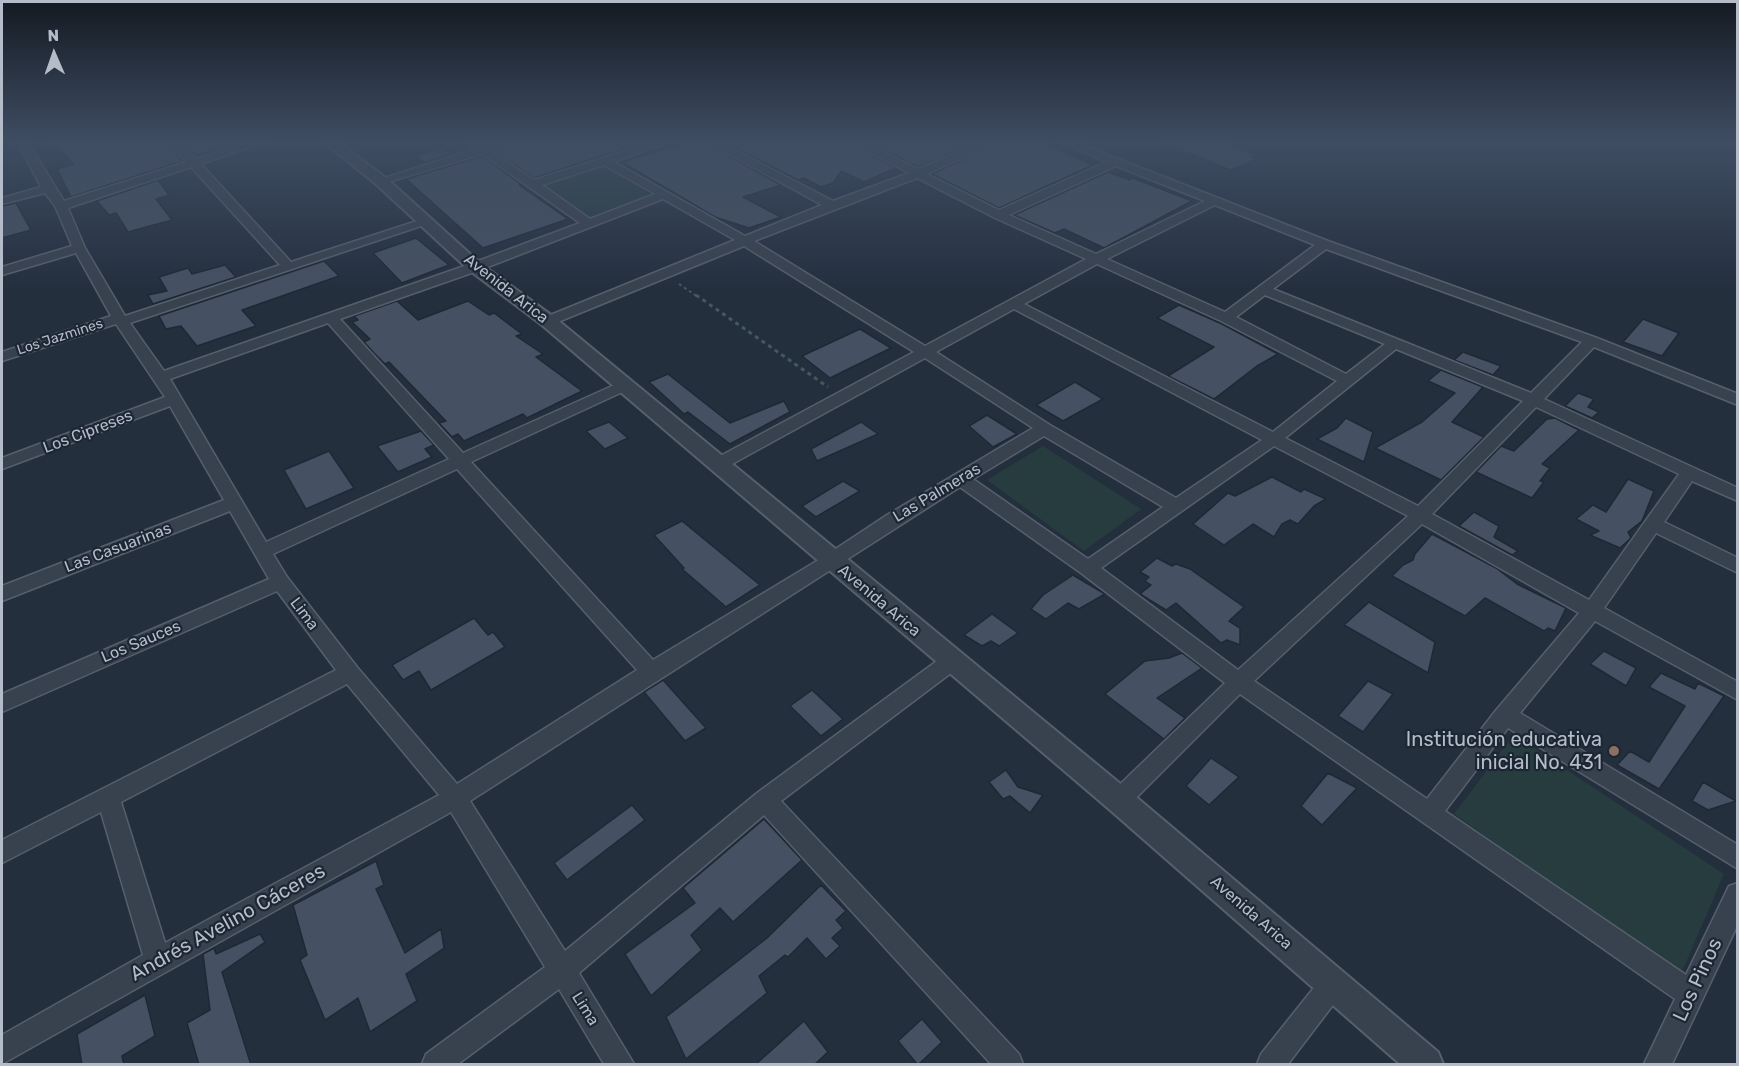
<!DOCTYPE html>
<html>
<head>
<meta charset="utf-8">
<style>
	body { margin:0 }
	#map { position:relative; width:1739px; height:1066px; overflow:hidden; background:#242f3e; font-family:Rubik,sans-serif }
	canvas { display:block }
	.frame { position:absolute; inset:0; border:3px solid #b4bcc9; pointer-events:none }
	.north { position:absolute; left:24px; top:24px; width:60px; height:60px; -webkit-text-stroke:4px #1d2633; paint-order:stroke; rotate:358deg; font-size:16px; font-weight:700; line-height:24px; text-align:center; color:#b4bcc9 }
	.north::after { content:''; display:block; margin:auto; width:21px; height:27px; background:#b4bcc9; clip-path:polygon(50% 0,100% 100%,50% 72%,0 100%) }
</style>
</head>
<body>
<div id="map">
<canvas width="1739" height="1066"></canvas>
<div class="frame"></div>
<div class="north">N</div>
</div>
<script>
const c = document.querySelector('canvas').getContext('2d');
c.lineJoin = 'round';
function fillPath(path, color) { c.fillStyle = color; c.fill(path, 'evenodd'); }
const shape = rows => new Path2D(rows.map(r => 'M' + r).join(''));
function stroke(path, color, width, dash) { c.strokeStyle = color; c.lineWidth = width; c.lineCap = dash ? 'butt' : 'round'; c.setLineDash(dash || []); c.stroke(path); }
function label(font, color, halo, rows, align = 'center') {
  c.font = font + ' Rubik,sans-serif'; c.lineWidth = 4.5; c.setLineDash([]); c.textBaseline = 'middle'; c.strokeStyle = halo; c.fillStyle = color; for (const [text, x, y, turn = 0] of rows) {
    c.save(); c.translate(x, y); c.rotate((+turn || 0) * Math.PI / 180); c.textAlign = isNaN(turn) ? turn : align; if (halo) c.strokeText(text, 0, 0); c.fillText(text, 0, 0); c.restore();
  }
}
const green = shape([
	[603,165,654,197,591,219,541,185],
	[1043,446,1141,509,1084,551,987,480],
	[1520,739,1724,874,1681,974,1454,814,1509,741]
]);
const building = shape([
	[52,141,124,141,129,144,143,141,166,141,182,161,71,197,57,169,74,164,52,141],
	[182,141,226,141,227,147,195,155,182,141],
	[521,141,644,141,644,142,534,178,497,152,521,141],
	[690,141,703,141,781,185,743,197,781,217,749,228,715,217,622,162,690,141],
	[722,141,847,141,896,168,864,182,841,171,833,183,821,187,804,178,798,180,722,141],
	[866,141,981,141,918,167,866,141],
	[1001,141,1040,141,1093,165,999,208,932,174,1001,141],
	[1160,141,1219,141,1255,155,1252,157,1257,159,1230,170,1160,141],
	[442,148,451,154,425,163,416,156,442,148],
	[482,156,522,185,519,185,568,219,483,248,406,179,482,156],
	[1108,172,1130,180,1133,178,1192,201,1104,248,1064,229,1055,233,1014,215,1108,172],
	[158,180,169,195,156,199,172,220,128,232,116,213,109,215,97,201,158,180],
	[16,203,31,230,2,238,2,206,16,203],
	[416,238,449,265,402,283,373,253,416,238],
	[324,261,339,276,242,310,256,326,197,346,181,326,166,329,159,316,324,261],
	[225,265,236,277,153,304,148,295,167,291,159,277,188,268,192,274,225,265],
	[397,301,418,320,468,301,489,315,494,313,522,334,516,336,543,354,536,357,582,391,527,418,523,414,464,441,458,434,452,437,439,423,446,421,389,362,385,364,374,353,364,342,370,339,352,322,358,320,354,316,397,301],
	[1179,305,1222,324,1278,354,1257,366,1214,399,1168,376,1214,347,1157,318,1179,305],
	[1643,319,1679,333,1662,356,1623,342,1643,319],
	[860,329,891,348,830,378,802,356,860,329],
	[1463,352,1501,366,1493,375,1454,360,1463,352],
	[1441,370,1483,387,1452,422,1484,437,1441,480,1375,448,1422,422,1455,393,1428,381,1441,370],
	[668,374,730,423,784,401,790,412,730,444,688,412,684,414,649,382,668,374],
	[1075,382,1103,399,1063,421,1036,405,1075,382],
	[1578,393,1594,399,1588,407,1599,412,1592,418,1565,406,1578,393],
	[987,415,1017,434,993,447,969,426,987,415],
	[1346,418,1373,432,1364,462,1317,439,1337,428,1346,418],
	[1555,418,1579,430,1542,464,1550,468,1540,481,1544,482,1532,498,1476,472,1501,446,1514,451,1547,419,1555,418],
	[609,422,628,438,605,449,586,431,609,422],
	[861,422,878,434,817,461,811,449,861,422],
	[421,431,434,445,425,449,432,457,398,472,377,446,421,431],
	[329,451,354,488,306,509,284,470,329,451],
	[1272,477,1301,492,1304,489,1326,499,1314,506,1298,524,1290,520,1282,524,1274,537,1253,524,1224,545,1193,524,1228,493,1235,496,1272,477],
	[1628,479,1654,491,1642,521,1628,532,1631,538,1620,548,1590,535,1599,531,1576,519,1593,505,1606,512,1628,479],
	[843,481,860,491,816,517,802,506,843,481],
	[1474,512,1499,526,1494,537,1518,551,1512,555,1459,526,1474,512],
	[682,521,760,585,726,607,682,569,684,568,654,535,682,521],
	[1432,534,1496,568,1517,584,1566,608,1555,631,1548,628,1544,631,1485,598,1465,616,1392,576,1403,565,1413,560,1415,554,1432,534],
	[1157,558,1172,566,1176,564,1190,569,1244,607,1229,621,1240,628,1240,645,1227,640,1221,643,1176,603,1166,610,1140,594,1151,585,1145,581,1149,577,1140,572,1157,558],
	[1073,575,1105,594,1079,609,1068,603,1046,619,1031,609,1043,595,1073,575],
	[1369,602,1435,642,1428,673,1344,625,1369,602],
	[992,614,1018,633,999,646,991,641,982,646,964,635,992,614],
	[474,618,488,635,493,632,505,647,431,690,419,671,403,680,392,665,474,618],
	[1604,651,1636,668,1626,686,1590,664,1604,651],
	[1182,653,1202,668,1157,698,1185,718,1164,739,1105,694,1145,661,1169,658,1182,653],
	[1661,673,1695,689,1698,683,1724,696,1659,789,1617,765,1630,751,1649,762,1685,706,1649,687,1661,673],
	[663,680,706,728,685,741,644,692,663,680],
	[1368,681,1393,694,1363,732,1338,716,1368,681],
	[812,690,843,719,821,736,790,706,812,690],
	[1211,758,1239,777,1209,805,1186,786,1211,758],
	[1006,770,1018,787,1043,795,1030,813,1010,796,1003,799,989,782,1006,770],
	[1328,773,1357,788,1322,825,1301,806,1328,773],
	[1703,782,1736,801,1708,810,1692,801,1703,782],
	[632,805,645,820,567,880,554,863,632,805],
	[764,819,802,860,733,922,720,908,691,935,702,950,651,996,625,954,695,903,683,888,764,819],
	[376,861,384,885,376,889,405,953,441,929,444,948,406,974,417,1001,370,1032,358,998,325,1020,300,960,307,955,293,905,376,861],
	[821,885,846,911,836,920,843,928,832,938,840,946,826,959,807,938,788,957,785,955,759,976,767,993,686,1059,666,1017,767,938,821,885],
	[260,934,265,942,222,972,251,1065,199,1065,187,1023,210,1010,203,954,214,948,216,954,260,934],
	[145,995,155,1036,122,1056,124,1065,82,1065,77,1034,145,995],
	[922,1019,942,1042,918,1065,898,1041,922,1019],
	[804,1021,828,1052,814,1065,755,1065,804,1021]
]);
const pathFar1 = shape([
	[679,284,698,297]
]);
const path = shape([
	[696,295,828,387]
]);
const minor = shape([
	[17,141,27,141,64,201,186,162,168,141,179,141,196,159,252,141,267,141,201,164,291,262,423,219,433,222,130,323,164,371,470,264,580,223,482,154,385,183,375,181,475,149,465,141,477,141,485,146,504,141,519,141,492,151,534,180,656,141,671,141,614,162,745,236,822,205,705,141,718,141,833,201,909,173,849,141,862,141,918,169,986,141,999,141,927,174,999,210,1106,162,1058,141,1072,141,1328,241,1597,338,1738,394,1738,405,1594,347,1544,399,1738,488,1738,501,1692,481,1664,522,1738,558,1738,573,1656,533,1604,608,1738,682,1738,700,1595,621,1520,713,1738,845,1738,869,1508,728,1445,811,1686,975,1729,886,1738,883,1738,924,1672,1064,1644,1064,1675,999,1240,694,1127,807,1119,810,1111,807,1108,800,1111,793,1225,683,1081,573,960,487,470,801,565,951,757,793,945,655,952,653,959,655,962,661,959,667,781,801,1019,1054,1023,1064,991,1064,764,815,579,973,634,1064,604,1064,559,989,458,1064,422,1064,426,1054,545,967,451,812,2,1064,2,1035,143,955,101,812,2,863,2,840,336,670,277,591,2,712,2,694,269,579,230,511,2,601,2,586,224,500,170,406,2,469,2,458,165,397,116,324,2,361,2,352,111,316,76,253,2,275,2,267,72,246,55,206,45,193,2,204,2,198,41,187,17,141],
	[604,165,655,194,590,219,542,185,604,165],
	[1116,166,1205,201,1096,254,1009,215,1116,166],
	[191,167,280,265,125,316,85,248,68,208,191,167],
	[917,178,995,218,1086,259,925,346,754,241,917,178],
	[663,199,735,240,543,318,543,324,553,324,744,246,914,352,711,461,709,465,711,469,723,469,925,358,1033,428,887,515,825,556,653,660,471,462,631,388,634,385,631,382,621,382,463,453,340,319,480,270,663,199],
	[1215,205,1315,245,1225,312,1107,259,1215,205],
	[1326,249,1582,342,1531,393,1273,289,1326,249],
	[1097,264,1221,321,1337,381,1273,432,1024,304,1097,264],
	[1265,295,1385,344,1346,374,1236,317,1265,295],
	[1014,309,1262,440,1176,498,1050,425,936,352,1014,309],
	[328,323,449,459,266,542,170,379,328,323],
	[1396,349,1523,401,1418,506,1285,438,1396,349],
	[1536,407,1679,474,1589,600,1432,514,1536,407],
	[1044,436,1163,507,1088,559,973,479,1044,436],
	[1274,446,1408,516,1238,670,1101,568,1274,446],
	[457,469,637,670,457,784,357,667,287,577,273,554,457,469],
	[1422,524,1579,613,1497,709,1427,799,1254,681,1422,524],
	[347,684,439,795,165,943,121,802,347,684],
	[1333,971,1342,975,1346,984,1342,993,1288,1064,1257,1064,1261,1054,1324,975,1333,971]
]);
const tertiary = shape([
	[323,141,337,141,386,178,481,264,554,317,1129,791,1438,1052,1443,1064,1400,1064,1109,809,542,325,469,270,376,184,323,141]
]);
const markers = [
	[1614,751,6,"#8d6e63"]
];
const farStreetnames = [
	["Los Jazmines",60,337,-18]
];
const streetNames = [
	["Avenida Arica",506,289,38],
	["Los Cipreses",88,432,-21],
	["Las Palmeras",937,493,-31],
	["Las Casuarinas",118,548,-21],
	["Avenida Arica",879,601,40],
	["Lima",304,614,53],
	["Los Sauces",141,642,-23],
	["Avenida Arica",1251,913,41],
	["Lima",585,1009,58]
];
const nearPoinames = [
	["Institución educativa",1602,740],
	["inicial No. 431",1602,763]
];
const nearStreetnames = [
	["Andrés Avelino Cáceres",228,923,-29],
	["Los Pinos",1698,980,-65]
];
fillPath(green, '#263c3f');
fillPath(building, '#455162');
stroke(building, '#1f2835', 1.5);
stroke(minor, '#565f6c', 3);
stroke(tertiary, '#565f6c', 4);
stroke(pathFar1, '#44595c', 2, [3, 3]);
stroke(path, '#44595c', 3, [4, 4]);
fillPath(minor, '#38414e');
fillPath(tertiary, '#38414e');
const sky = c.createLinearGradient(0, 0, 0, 290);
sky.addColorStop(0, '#141a22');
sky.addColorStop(0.49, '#3f4d63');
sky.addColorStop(1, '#3f4d6300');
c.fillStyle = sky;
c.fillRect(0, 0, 1739, 290);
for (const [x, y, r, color] of markers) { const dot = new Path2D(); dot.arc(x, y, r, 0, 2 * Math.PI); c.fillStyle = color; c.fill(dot); stroke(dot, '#1d2633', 2); }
label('14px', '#b4bcc9', '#1d2633', farStreetnames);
label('16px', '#b4bcc9', '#1d2633', streetNames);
label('20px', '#b4bcc9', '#1d2633', nearPoinames, 'right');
label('20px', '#b4bcc9', '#1d2633', nearStreetnames);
</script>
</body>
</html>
